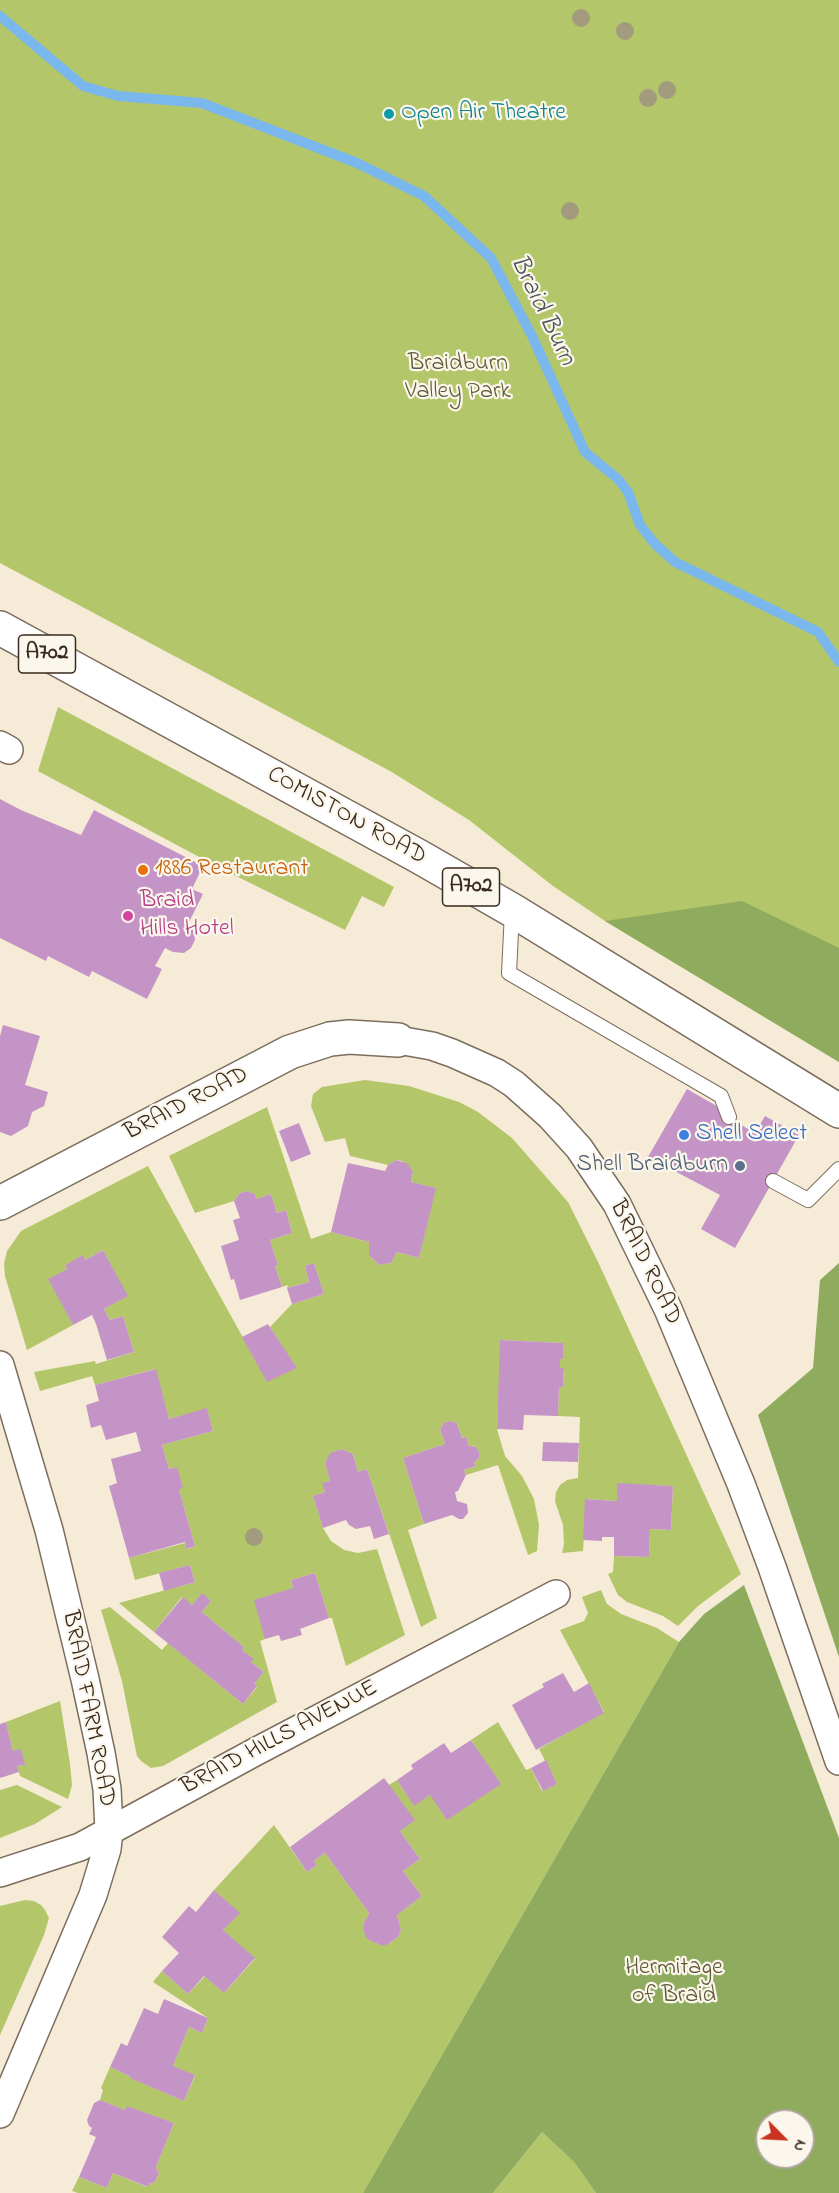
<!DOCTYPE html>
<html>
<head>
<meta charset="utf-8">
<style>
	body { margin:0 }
	#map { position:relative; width:839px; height:2193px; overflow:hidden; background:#f6ebd6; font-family:"Indie Flower",sans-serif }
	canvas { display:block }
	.north { position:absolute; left:755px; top:2109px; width:60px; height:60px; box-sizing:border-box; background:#fbf7ec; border:2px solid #aea59a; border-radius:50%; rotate:114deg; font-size:16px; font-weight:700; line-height:24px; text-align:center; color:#3b2a1e }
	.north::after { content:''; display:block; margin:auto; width:21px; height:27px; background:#c8321e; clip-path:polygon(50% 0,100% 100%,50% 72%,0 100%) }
</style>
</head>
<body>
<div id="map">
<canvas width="839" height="2193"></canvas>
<div class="north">N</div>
</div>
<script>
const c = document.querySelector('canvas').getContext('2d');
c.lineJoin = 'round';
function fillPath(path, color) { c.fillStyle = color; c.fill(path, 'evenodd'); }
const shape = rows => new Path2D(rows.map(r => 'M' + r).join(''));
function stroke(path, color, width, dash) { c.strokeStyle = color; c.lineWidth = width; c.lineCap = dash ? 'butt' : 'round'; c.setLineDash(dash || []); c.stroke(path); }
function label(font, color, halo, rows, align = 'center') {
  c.font = font + ' "Indie Flower",sans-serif'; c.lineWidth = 4.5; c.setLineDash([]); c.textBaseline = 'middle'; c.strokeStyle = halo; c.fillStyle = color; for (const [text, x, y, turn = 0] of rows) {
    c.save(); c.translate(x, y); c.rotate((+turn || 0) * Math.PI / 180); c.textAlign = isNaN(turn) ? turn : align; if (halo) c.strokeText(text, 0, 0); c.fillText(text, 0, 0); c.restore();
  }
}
const green = shape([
	[0,0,839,0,839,1062,605,921,553,886,469,820,390,771,0,563],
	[58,707,394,887,384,907,362,896,345,930,220,868,38,771],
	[365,1080,409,1086,459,1102,478,1112,512,1138,568,1202,599,1264,741,1574,698,1606,678,1626,663,1616,627,1602,618,1595,608,1574,613,1572,614,1556,649,1557,650,1529,671,1530,673,1486,617,1484,617,1501,586,1499,583,1551,562,1553,564,1544,563,1525,555,1501,556,1492,560,1485,567,1480,578,1478,580,1417,558,1416,559,1387,563,1386,564,1369,560,1368,560,1359,563,1359,563,1343,501,1340,497,1429,505,1456,522,1476,534,1499,539,1525,537,1551,528,1555,498,1465,466,1475,464,1470,476,1466,474,1463,479,1458,479,1452,476,1447,469,1446,466,1437,462,1438,457,1423,450,1421,444,1423,440,1429,445,1444,403,1458,424,1524,408,1530,437,1618,421,1627,367,1469,358,1472,353,1454,342,1449,331,1453,325,1463,330,1481,323,1483,325,1492,313,1496,323,1528,331,1541,344,1550,358,1553,377,1549,405,1635,346,1666,332,1618,329,1618,315,1573,291,1580,293,1588,265,1639,260,1641,277,1702,163,1766,151,1768,141,1761,137,1756,122,1681,101,1610,110,1607,162,1650,168,1643,243,1704,257,1687,254,1684,264,1672,251,1662,253,1659,242,1650,244,1647,202,1612,211,1601,202,1594,192,1605,182,1597,154,1632,119,1603,195,1582,190,1565,135,1580,129,1558,185,1543,187,1549,195,1546,179,1489,177,1467,169,1469,162,1445,213,1431,207,1409,169,1419,155,1369,95,1385,92,1376,40,1391,34,1372,95,1361,96,1364,134,1352,123,1316,110,1320,104,1309,127,1296,103,1250,85,1260,82,1256,65,1265,67,1269,49,1279,73,1325,27,1350,5,1276,4,1264,7,1251,21,1231,148,1166,267,1381,296,1368,270,1327,292,1304,324,1294,314,1263,305,1266,309,1282,287,1288,288,1285,282,1287,275,1266,278,1265,270,1240,292,1233,286,1210,277,1213,271,1194,256,1199,255,1194,246,1191,240,1193,234,1201,195,1213,169,1156,267,1107,311,1239,331,1232,369,1242,369,1255,379,1265,391,1263,397,1252,419,1258,435,1188,411,1182,413,1172,410,1167,402,1161,396,1160,388,1165,350,1156,345,1138,325,1142,311,1106,313,1094,322,1087],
	[601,1590,607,1604,621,1614,657,1628,679,1642,363,2193,78,2193,72,2191,79,2177,107,2188,113,2173,147,2187,149,2184,155,2182,159,2173,156,2167,174,2123,127,2107,125,2110,100,2100,103,2090,101,2088,110,2067,131,2077,131,2078,184,2101,195,2076,173,2066,189,2027,202,2033,208,2018,153,1982,162,1971,188,1994,205,1976,224,1993,255,1959,223,1930,239,1913,214,1890,274,1825,307,1872,317,1865,314,1861,325,1853,369,1913,363,1925,367,1939,380,1945,387,1945,398,1937,401,1930,397,1915,422,1896,403,1871,420,1859,400,1831,389,1785,397,1780,414,1805,430,1795,500,1784,471,1740,498,1722,526,1770,531,1768,542,1791,557,1784,539,1749,604,1712,560,1630,584,1621,588,1613,582,1597],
	[60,1701,70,1764,72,1785,68,1799,20,1776,17,1766,24,1765,13,1751,6,1722],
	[17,1785,62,1807,35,1824,0,1838,0,1790],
	[25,1900,34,1901,41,1905,45,1910,49,1918,44,1935,0,2035,0,1906],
	[542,2132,574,2162,596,2193,493,2193]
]);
const forest = shape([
	[742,901,839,948,839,1062,605,921],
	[839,1263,839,1657,758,1415,813,1368,820,1280],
	[744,1585,839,1838,839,2193,596,2193,574,2162,542,2132,493,2193,363,2193,679,1642,704,1614],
	[767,2121,803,2121,803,2157,767,2157]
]);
const stream = shape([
	[0,16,83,86,118,96,202,103,357,163,424,196,491,258,532,336,585,452,618,479,628,492,640,525,655,544,675,562,818,632,839,662]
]);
const building = shape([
	[0,799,21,810,81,835,94,810,203,866,192,889,203,894,188,924,194,930,195,940,191,948,184,953,173,952,165,948,155,966,162,969,147,999,92,971,89,977,48,956,46,961,0,938],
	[3,1025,40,1036,25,1085,48,1092,44,1106,32,1112,28,1126,11,1136,0,1132,0,1036],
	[687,1089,722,1109,719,1112,755,1133,765,1116,799,1135,735,1248,701,1229,720,1195,648,1157],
	[299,1123,311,1154,291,1162,279,1131],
	[396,1160,407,1163,410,1167,413,1172,411,1182,436,1188,419,1258,397,1252,391,1263,379,1265,369,1255,369,1242,331,1232,348,1163,385,1171,388,1165],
	[246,1191,255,1194,256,1199,271,1194,277,1213,286,1210,292,1233,270,1240,278,1265,275,1266,282,1287,240,1300,234,1279,231,1280,221,1246,239,1240,233,1220,240,1218,234,1201,240,1193],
	[103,1250,128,1296,104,1309,110,1320,123,1316,134,1352,107,1360,96,1324,92,1315,73,1325,48,1279,67,1269,65,1265,83,1255,85,1260],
	[314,1263,324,1294,292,1304,287,1288,309,1282,305,1266],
	[268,1324,297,1368,267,1382,242,1337],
	[500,1340,563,1343,563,1359,560,1359,560,1368,564,1368,563,1387,559,1387,558,1416,524,1415,523,1430,497,1429],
	[156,1369,169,1419,207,1408,213,1431,162,1445,169,1469,177,1467,183,1488,179,1489,195,1546,186,1549,185,1542,129,1558,109,1486,117,1483,111,1459,141,1451,136,1432,106,1440,101,1425,91,1428,86,1405,99,1401,95,1385],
	[450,1421,457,1423,462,1438,466,1437,469,1446,476,1447,479,1452,479,1458,474,1463,476,1466,464,1470,466,1475,458,1491,455,1492,457,1501,467,1504,468,1513,463,1519,459,1519,452,1515,424,1524,403,1458,445,1444,440,1429,444,1423],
	[543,1442,579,1443,578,1462,542,1461],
	[342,1449,353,1454,358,1472,367,1469,389,1534,374,1539,370,1526,356,1529,349,1525,346,1520,323,1528,313,1496,325,1492,322,1483,330,1481,325,1463,330,1453],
	[617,1483,673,1486,671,1530,650,1529,649,1557,614,1556,614,1537,602,1537,602,1541,583,1540,585,1499,617,1501],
	[190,1565,195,1582,164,1591,159,1573],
	[315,1573,329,1618,300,1629,302,1635,281,1641,279,1635,265,1639,254,1600,293,1588,291,1580],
	[202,1593,211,1601,202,1612,244,1647,242,1650,254,1659,251,1662,264,1672,254,1684,257,1686,243,1704,154,1632,183,1597,192,1605],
	[563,1673,574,1692,589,1683,604,1713,536,1750,512,1705,544,1687,542,1684],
	[6,1722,13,1751,21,1749,25,1765,17,1766,19,1772,0,1778,0,1724],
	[471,1740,501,1784,447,1820,430,1795,414,1806,397,1780,413,1769,411,1765,444,1743,451,1753],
	[546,1760,557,1784,543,1791,531,1768],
	[384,1778,415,1820,400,1831,420,1859,403,1871,422,1896,397,1915,401,1930,398,1937,387,1945,380,1945,367,1939,364,1932,363,1925,369,1913,325,1853,314,1861,317,1865,307,1872,290,1847],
	[214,1890,240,1913,223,1930,255,1958,224,1993,204,1976,188,1994,162,1971,179,1953,162,1937,189,1906,196,1912],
	[164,1999,208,2018,202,2033,189,2027,173,2066,195,2075,184,2101,130,2078,131,2077,110,2067,121,2043,127,2046,144,2008,158,2014],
	[100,2100,125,2110,127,2106,174,2123,156,2167,159,2173,155,2182,149,2184,148,2187,113,2173,107,2188,79,2177,96,2137,89,2134,92,2128,89,2126,87,2120,94,2103]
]);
const service = shape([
	[512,912,509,973,721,1096,729,1117],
	[773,1181,808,1200,839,1169]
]);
const minor = shape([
	[0,745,9,750],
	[398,1040,432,1046,452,1053,497,1073,514,1084,550,1116,579,1148,617,1204,668,1309,741,1484,772,1567,839,1761],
	[0,1365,49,1530,85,1679,101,1753,107,1789,109,1830,107,1849,93,1895,0,2114],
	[0,1873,80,1847,255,1752,556,1594]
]);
const tertiary = shape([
	[0,1203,290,1052,330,1039,349,1037,398,1040]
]);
const primary = shape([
	[0,628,418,856,512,910,839,1111]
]);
const trees = [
	[581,18],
	[625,31],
	[667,90],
	[648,98],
	[570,211],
	[254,1537]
];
const markers = [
	[389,114,6,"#0f9aa8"],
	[143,870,6,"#e8710a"],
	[128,916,6,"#d1479c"],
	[684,1135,6,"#3f7fe0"],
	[740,1166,6,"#5c6f8a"]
];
const shields = [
	[47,654,57],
	[471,887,57]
];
const shieldNames = [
	["A702",47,654],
	["A702",471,887]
];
const cultureNames = [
	["Open Air Theatre",401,114]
];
const parkNames = [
	["Braidburn",458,365],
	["Valley Park",458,393],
	["Hermitage",674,1969],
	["of Braid",674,1997]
];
const streetNames = [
	["COMISTON ROAD",346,817,29],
	["BRAID ROAD",187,1105,-27],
	["BRAID ROAD",644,1263,64],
	["BRAID FARM ROAD",87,1709,79],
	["BRAID HILLS AVENUE",280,1739,-28]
];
const foodNames = [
	["1886 Restaurant",155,870]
];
const hotelNames = [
	["Braid",140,902],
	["Hills Hotel",140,930]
];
const shopNames = [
	["Shell Select",696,1135]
];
const serviceNames = [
	["Shell Braidburn",728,1166]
];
const waterNames = [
	["Braid Burn",541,311,64]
];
fillPath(green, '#b3c66a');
fillPath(forest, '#8eab5e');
stroke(stream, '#7ab7ec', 10);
fillPath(building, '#c594c7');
stroke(service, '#7c6e5e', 16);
stroke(minor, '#7c6e5e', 30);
stroke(tertiary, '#7c6e5e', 36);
stroke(primary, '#7c6e5e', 36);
stroke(service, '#fff', 14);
stroke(minor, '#fff', 27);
stroke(tertiary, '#fff', 33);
stroke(primary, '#fff', 33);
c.fillStyle = '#a39b7d';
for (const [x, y] of trees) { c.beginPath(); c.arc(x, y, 9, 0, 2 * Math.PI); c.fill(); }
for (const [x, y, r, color] of markers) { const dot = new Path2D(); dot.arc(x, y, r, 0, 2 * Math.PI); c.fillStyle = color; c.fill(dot); stroke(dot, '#fbf7ec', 2); }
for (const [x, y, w] of shields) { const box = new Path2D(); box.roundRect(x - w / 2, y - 19, w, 38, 4.5); c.fillStyle = '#fbf7ec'; c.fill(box); stroke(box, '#3b2a1e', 1.5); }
label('bold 22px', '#3b2a1e', null, shieldNames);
label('24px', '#0d838f', '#fbf7ec', cultureNames, 'left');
label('24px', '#5f5935', '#fbf7ec', parkNames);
label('24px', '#3b2a1e', '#fbf7ec', streetNames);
label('24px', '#c56008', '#fbf7ec', foodNames, 'left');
label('24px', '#b23c85', '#fbf7ec', hotelNames, 'left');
label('24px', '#366cbe', '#fbf7ec', shopNames, 'left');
label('24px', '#4e5e75', '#fbf7ec', serviceNames, 'right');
label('italic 26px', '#4e545c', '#fbf7ec', waterNames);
</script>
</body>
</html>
